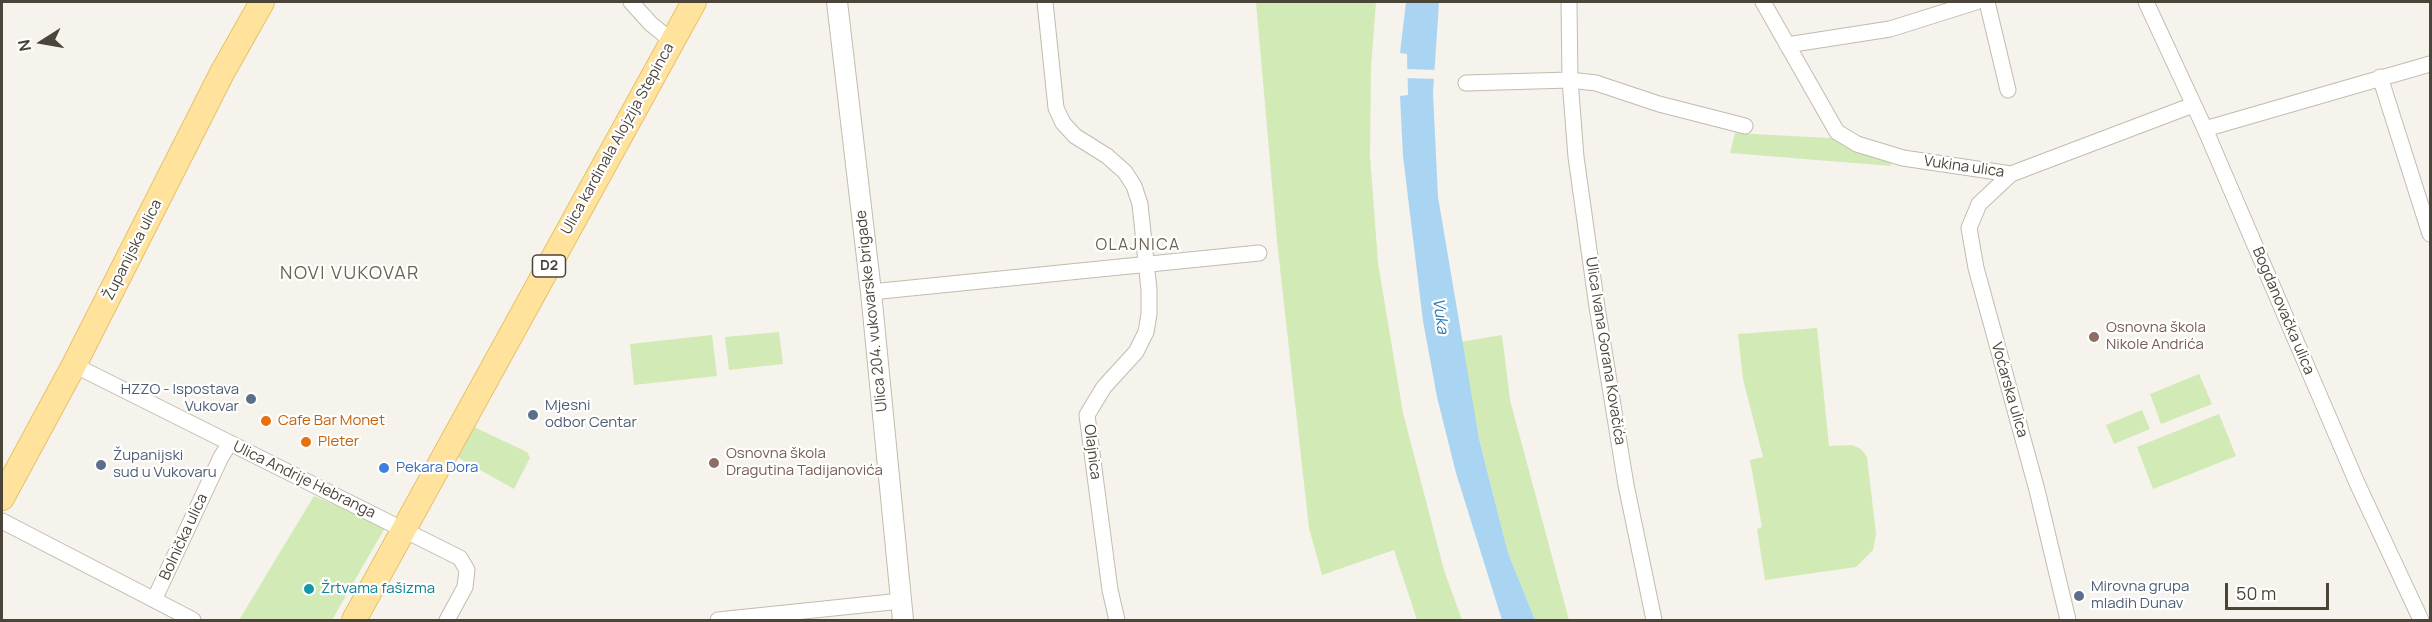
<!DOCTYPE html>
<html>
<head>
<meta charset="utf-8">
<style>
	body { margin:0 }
	#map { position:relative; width:2432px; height:622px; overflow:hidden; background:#f6f3ec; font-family:Manrope,sans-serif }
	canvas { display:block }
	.frame { position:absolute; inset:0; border:3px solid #4b4439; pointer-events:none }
	.north { position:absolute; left:12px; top:12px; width:60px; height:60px; -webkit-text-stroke:4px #fff; paint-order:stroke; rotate:259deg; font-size:16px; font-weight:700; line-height:24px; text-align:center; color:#4b4439 }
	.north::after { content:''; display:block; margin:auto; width:21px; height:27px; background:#4b4439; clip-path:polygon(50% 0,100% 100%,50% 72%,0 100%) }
	.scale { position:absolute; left:2225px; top:583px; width:104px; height:27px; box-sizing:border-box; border:3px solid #4b4439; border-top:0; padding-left:8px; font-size:18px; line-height:21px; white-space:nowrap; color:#4b4439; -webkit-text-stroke:4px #fff; paint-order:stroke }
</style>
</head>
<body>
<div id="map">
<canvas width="2432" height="622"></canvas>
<div class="frame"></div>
<div class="north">N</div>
<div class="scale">50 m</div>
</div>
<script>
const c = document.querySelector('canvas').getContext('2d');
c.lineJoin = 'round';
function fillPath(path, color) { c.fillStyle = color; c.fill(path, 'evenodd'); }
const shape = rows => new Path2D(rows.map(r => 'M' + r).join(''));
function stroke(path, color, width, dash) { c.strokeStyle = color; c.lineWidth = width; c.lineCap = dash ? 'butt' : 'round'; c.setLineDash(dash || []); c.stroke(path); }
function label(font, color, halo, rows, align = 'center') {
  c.font = font + ' Manrope,sans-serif'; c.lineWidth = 4.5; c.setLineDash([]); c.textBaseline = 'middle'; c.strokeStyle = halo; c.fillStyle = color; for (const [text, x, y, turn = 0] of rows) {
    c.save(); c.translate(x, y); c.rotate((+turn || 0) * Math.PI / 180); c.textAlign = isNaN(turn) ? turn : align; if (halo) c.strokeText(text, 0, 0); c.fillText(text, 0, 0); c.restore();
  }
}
const green = shape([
	[1256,2,1376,2,1371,68,1370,156,1378,263,1403,413,1444,570,1462,620,1417,620,1394,550,1322,575,1309,528,1277,241],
	[1735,133,1848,139,1890,154,1891,166,1730,153],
	[1817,328,1829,446,1852,445,1861,449,1867,457,1876,534,1873,550,1856,567,1765,580,1757,529,1762,527,1750,460,1763,457,1743,379,1738,334],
	[779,332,783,364,729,370,725,337],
	[712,335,717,376,634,385,630,344],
	[1502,335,1510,400,1569,620,1535,620,1508,553,1479,439,1460,342],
	[2199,374,2212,404,2161,424,2150,394],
	[2142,410,2150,429,2114,444,2106,425],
	[2219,414,2236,456,2153,489,2137,447],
	[472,426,527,452,530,458,514,489,455,456],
	[314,496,386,526,332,620,239,620]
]);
const water = shape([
	[1406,2,1439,2,1433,93,1438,197,1479,439,1508,553,1535,620,1502,620,1456,473,1437,397,1423,321,1403,156,1400,96,1408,95,1407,54,1400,53]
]);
const pier = shape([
	[1404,69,1437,70,1437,79,1404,78]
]);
const minor = shape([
	[631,2,651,24,672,41],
	[1045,2,1056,108,1063,123,1075,136,1107,156,1125,172,1134,186,1140,204,1149,290,1149,314,1146,332,1136,352,1104,387,1087,415,1110,590,1117,620],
	[1569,2,1570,80,1576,157,1597,307,1626,485,1654,620],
	[1763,2,1837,132,1857,144,1903,158,2011,174,2193,105],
	[1987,2,2008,90],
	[2146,2,2205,129,2357,483,2421,620],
	[1787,45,1890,29,1976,2],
	[2380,77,2430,234],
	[1466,83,1570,80,1596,83,1659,104,1745,126],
	[2205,129,2430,64],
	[2011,174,1979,204,1969,228,1976,268,2037,490,2068,620],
	[871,292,1259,253],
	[74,365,460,558,467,570,465,587,447,620],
	[2,521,193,620],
	[154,600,221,457,230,443],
	[718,620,901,601]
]);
const tertiary = shape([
	[837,2,871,292,903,620]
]);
const primary = shape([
	[2,498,74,365,222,73,262,2],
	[354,620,694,2]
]);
const markers = [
	[2094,337,6,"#8d6e63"],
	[251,399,6,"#5c6f8a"],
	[533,415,6,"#5c6f8a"],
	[266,421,6,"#e8710a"],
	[306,442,6,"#e8710a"],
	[714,463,6,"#8d6e63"],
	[101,465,6,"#5c6f8a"],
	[384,468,6,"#3f7fe0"],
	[309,589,6,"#0f9aa8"],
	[2079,596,6,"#5c6f8a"]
];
const shields = [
	[549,266,33]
];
const shieldNames = [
	["D2",549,266]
];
const streetNames = [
	["Ulica kardinala Alojzija Stepinca",618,139,-61],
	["Vukina ulica",1964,167,8],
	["Županijska ulica",133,250,-63],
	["Ulica 204. vukovarske brigade",872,311,-96],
	["Bogdanovačka ulica",2283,311,67],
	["Ulica Ivana Gorana Kovačića",1605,351,81],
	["Voćarska ulica",2009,390,74],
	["Olajnica",1092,452,83],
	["Ulica Andrije Hebranga",304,480,26],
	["Bolnička ulica",184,537,-65]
];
const educationNames = [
	["Osnovna škola",2106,328],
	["Nikole Andrića",2106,345],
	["Osnovna škola",726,454],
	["Dragutina Tadijanovića",726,471]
];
const serviceNames = [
	["HZZO - Ispostava",239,390,"right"],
	["Vukovar",239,407,"right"],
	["Mjesni",545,406],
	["odbor Centar",545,423],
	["Županijski",113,456],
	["sud u Vukovaru",113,473],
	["Mirovna grupa",2091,587],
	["mladih Dunav",2091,604]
];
const foodNames = [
	["Cafe Bar Monet",278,421],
	["Pleter",318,442]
];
const shopNames = [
	["Pekara Dora",396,468]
];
const cultureNames = [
	["Žrtvama fašizma",321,589]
];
const neighbourhoodNames = [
	["OLAJNICA",1138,246]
];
const waterNames = [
	["Vuka",1440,316,82]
];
const quarterNames = [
	["NOVI VUKOVAR",350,274]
];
fillPath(green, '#d2eab5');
fillPath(water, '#a9d4f2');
fillPath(pier, '#f6f3ec');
stroke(minor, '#c2bbae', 17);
stroke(tertiary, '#c2bbae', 22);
stroke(primary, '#e6c16a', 26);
stroke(minor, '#fff', 15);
stroke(tertiary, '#fff', 20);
stroke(primary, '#ffe39c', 24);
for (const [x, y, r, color] of markers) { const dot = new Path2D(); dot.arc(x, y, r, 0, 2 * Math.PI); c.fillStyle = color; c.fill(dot); stroke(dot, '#fff', 2); }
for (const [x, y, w] of shields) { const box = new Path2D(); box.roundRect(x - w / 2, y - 11, w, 22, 4.5); c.fillStyle = '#fff'; c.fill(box); stroke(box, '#4b4439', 1.5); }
label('bold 14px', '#4b4439', null, shieldNames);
label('15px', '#4b4439', '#fff', streetNames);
label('15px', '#785e54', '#fff', educationNames, 'left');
label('15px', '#4e5e75', '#fff', serviceNames, 'left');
label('15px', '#c56008', '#fff', foodNames, 'left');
label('15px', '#366cbe', '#fff', shopNames, 'left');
label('15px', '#0d838f', '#fff', cultureNames, 'left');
c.letterSpacing = '1.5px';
label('16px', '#6e6250', '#fff', neighbourhoodNames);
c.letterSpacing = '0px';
label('italic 16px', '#2e7ab2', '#fff', waterNames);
c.letterSpacing = '1.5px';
label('18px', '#6e6250', '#fff', quarterNames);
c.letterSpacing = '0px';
</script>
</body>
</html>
